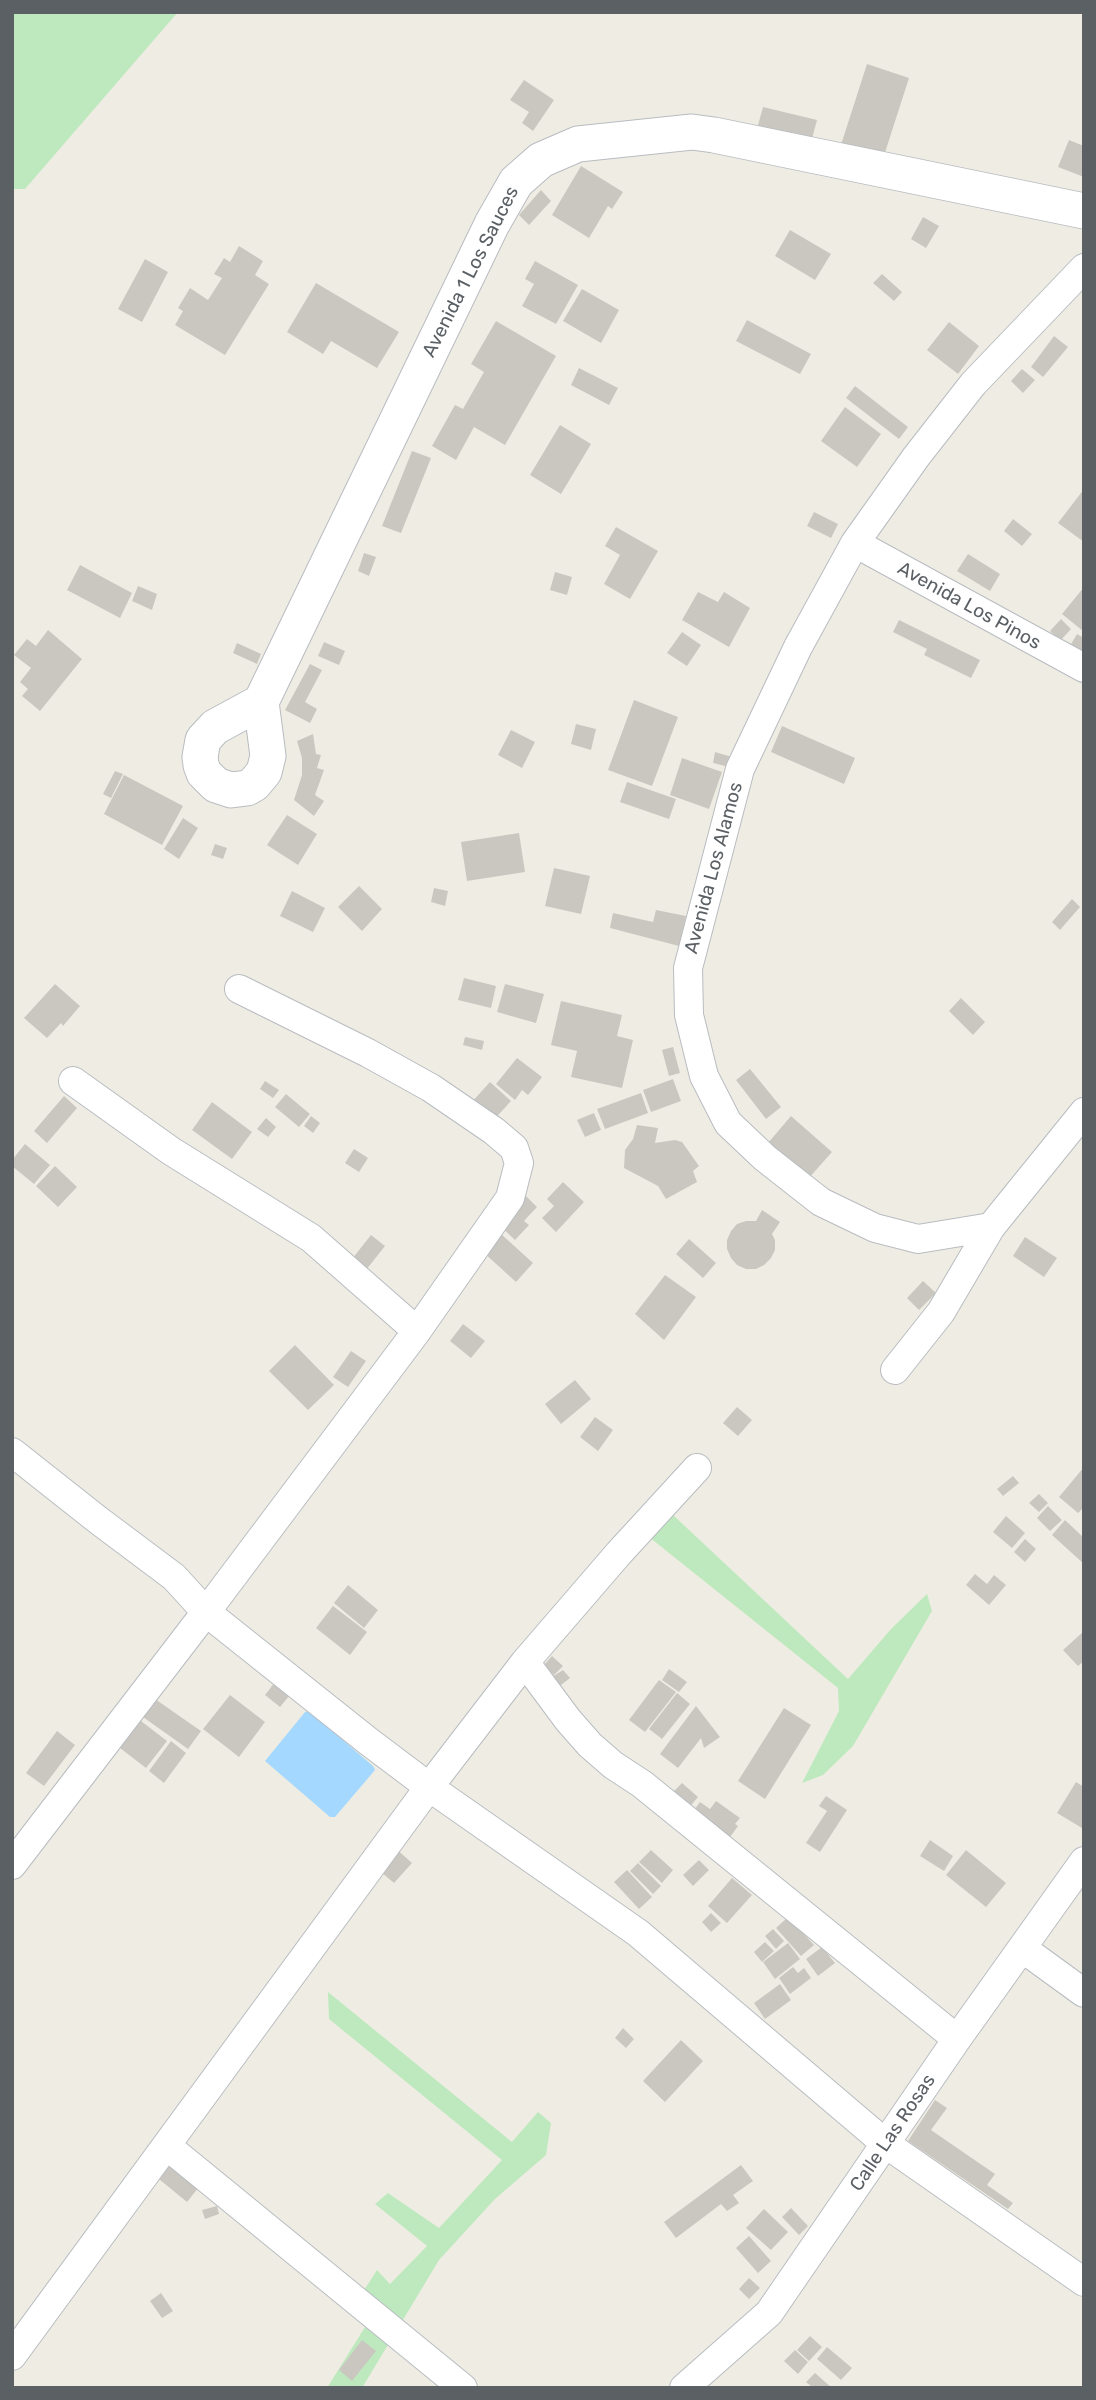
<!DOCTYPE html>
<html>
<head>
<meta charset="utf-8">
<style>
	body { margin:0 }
	#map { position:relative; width:1096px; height:2400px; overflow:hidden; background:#efede3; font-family:Rubik,sans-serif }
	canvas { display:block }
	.frame { position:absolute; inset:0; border:14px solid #5b6065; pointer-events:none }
</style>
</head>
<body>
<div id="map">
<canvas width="1096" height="2400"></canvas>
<div class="frame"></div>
</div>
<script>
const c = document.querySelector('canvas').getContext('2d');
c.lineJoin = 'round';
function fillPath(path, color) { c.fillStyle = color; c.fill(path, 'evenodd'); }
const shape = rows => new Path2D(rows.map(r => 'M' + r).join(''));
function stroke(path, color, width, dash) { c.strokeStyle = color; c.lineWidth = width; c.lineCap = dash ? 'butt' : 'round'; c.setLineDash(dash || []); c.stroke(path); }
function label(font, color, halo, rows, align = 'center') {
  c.font = font + ' Rubik,sans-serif'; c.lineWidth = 5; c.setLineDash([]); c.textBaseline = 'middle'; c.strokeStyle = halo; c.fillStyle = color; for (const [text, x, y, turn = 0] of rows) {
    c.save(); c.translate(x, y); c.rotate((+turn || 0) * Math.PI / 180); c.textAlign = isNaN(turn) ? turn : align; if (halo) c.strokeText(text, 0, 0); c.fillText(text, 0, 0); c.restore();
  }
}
const green = shape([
	[12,12,178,12,25,189,12,189],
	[672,1514,848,1679,891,1629,927,1594,932,1611,853,1746,823,1775,802,1783,839,1711,838,1688,649,1537],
	[328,1992,512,2142,538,2112,551,2123,546,2155,495,2199,439,2260,362,2388,327,2388,375,2311,361,2295,377,2270,390,2284,427,2246,375,2204,388,2193,439,2228,502,2160,329,2019]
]);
const water = shape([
	[309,1711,373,1766,375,1770,335,1817,330,1817,265,1761,305,1712]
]);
const building = shape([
	[867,64,909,78,881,165,839,151],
	[524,80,554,100,533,131,522,123,529,112,510,100],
	[763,107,817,120,809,150,755,136],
	[1069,140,1084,146,1084,177,1058,167],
	[581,166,623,192,612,209,608,206,589,238,552,215],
	[541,190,551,201,529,225,519,215],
	[923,217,939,226,926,248,911,239],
	[790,230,831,254,815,280,775,256],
	[239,246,263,261,255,275,269,284,225,355,175,325,183,311,178,308,190,288,208,300,222,278,214,274,224,258,230,262],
	[145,259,168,272,142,322,118,309],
	[535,261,578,285,556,324,522,306,534,284,525,279],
	[882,274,902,292,894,301,873,283],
	[316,283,399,332,377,368,331,341,323,354,287,332],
	[582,289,619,310,601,343,563,321],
	[747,320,811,354,800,374,736,341],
	[496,321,556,356,505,445,474,427,456,460,432,446,455,405,463,409,484,372,471,364],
	[949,322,979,346,958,374,927,350],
	[1054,336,1068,347,1043,377,1031,367],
	[579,368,618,388,609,405,571,385],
	[1022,369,1035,380,1023,393,1011,381],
	[855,386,908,427,899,439,846,398],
	[845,407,881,434,857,467,821,441],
	[560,425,591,444,561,494,530,475],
	[412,451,431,458,401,533,382,526],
	[1084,489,1084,542,1058,523],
	[814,512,838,524,831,538,807,526],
	[1013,519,1032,534,1022,546,1004,531],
	[616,527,658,551,630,599,604,584,620,555,605,546],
	[364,553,376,557,369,576,358,571],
	[968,554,1000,574,990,591,957,571],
	[80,565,132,593,120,618,67,590],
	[555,572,572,577,567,595,550,590],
	[138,586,157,594,152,610,132,601],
	[1084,587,1084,630,1083,631,1062,614],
	[698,592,718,602,724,592,750,608,729,647,682,620],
	[1061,619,1071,629,1060,641,1050,631],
	[899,620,980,660,971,678,924,655,927,649,893,632],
	[48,630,82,659,40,711,22,696,28,689,20,682,31,668,14,655,27,639,36,646],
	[682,632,701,645,687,666,667,653],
	[1077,634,1084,638,1084,658,1068,649],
	[324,642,345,651,339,665,318,656],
	[237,643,261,654,257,664,233,653],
	[310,664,322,670,305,702,317,709,310,723,285,710],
	[634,700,678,717,652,786,608,770],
	[576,724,596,729,591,750,571,744],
	[782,726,855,758,844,784,771,752],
	[511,730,535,742,522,768,498,755],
	[313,734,316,754,321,755,317,768,324,770,315,795,324,801,314,816,294,800,302,775,302,758,297,741],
	[715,752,732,757,729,767,713,763],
	[682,758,722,772,709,809,670,795],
	[115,771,123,774,111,798,103,794],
	[124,775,183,806,162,845,104,814],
	[627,782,676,799,669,819,620,802],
	[287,815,317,834,298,865,267,845],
	[183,818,198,828,179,859,164,849],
	[519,833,525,872,467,881,461,842],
	[215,844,227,848,223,859,211,855],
	[554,868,590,876,581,914,545,906],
	[359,886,382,909,362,931,338,907],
	[434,888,448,891,445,906,431,902],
	[292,891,325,908,313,932,280,916],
	[1072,899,1080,907,1060,930,1052,922],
	[656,910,686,916,679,946,610,928,613,913,653,922],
	[464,978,496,986,491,1008,458,1000],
	[55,984,80,1006,63,1026,61,1023,47,1038,24,1018],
	[505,984,544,994,536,1023,497,1012],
	[961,998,985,1022,973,1035,949,1011],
	[561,1001,622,1015,617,1036,633,1040,622,1088,571,1077,577,1051,551,1045],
	[465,1037,484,1041,482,1050,463,1045],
	[673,1047,680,1073,669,1076,662,1050],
	[517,1058,542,1077,528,1095,522,1090,515,1100,496,1084],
	[750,1069,781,1107,766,1119,736,1080],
	[673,1079,681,1101,651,1112,643,1090],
	[265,1081,279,1090,273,1098,260,1089],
	[490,1082,511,1101,491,1123,470,1104],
	[641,1093,648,1113,605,1129,597,1109],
	[286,1094,310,1114,299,1127,275,1107],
	[64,1096,77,1108,47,1143,34,1131],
	[212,1102,252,1132,232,1159,192,1130],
	[594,1113,601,1130,585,1137,577,1120],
	[311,1116,320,1123,313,1133,304,1126],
	[791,1116,832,1152,808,1179,768,1143],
	[266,1118,276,1127,268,1137,257,1129],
	[637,1125,658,1128,655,1143,675,1140,682,1142,699,1166,693,1171,697,1182,666,1199,658,1186,624,1168,625,1150,633,1139],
	[25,1144,50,1165,34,1184,12,1166,12,1160],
	[354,1149,368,1158,359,1172,345,1163],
	[55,1166,77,1187,58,1207,36,1186],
	[563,1182,584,1202,556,1232,542,1218,554,1206,547,1199],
	[525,1195,537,1207,524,1221,529,1225,515,1240,498,1224],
	[762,1210,780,1222,772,1234,775,1240,775,1250,771,1258,764,1265,756,1269,746,1269,737,1265,731,1258,727,1249,727,1240,731,1231,737,1224,746,1221,756,1221],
	[500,1233,533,1263,516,1282,483,1252],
	[371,1235,385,1246,366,1270,352,1259],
	[1025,1237,1057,1258,1044,1277,1013,1256],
	[689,1239,716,1263,703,1278,676,1254],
	[665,1275,696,1297,664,1340,635,1314],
	[923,1281,936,1293,919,1310,907,1298],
	[463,1324,485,1341,471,1358,450,1341],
	[295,1345,334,1385,308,1410,269,1371],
	[351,1351,366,1361,348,1387,333,1377],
	[575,1380,591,1399,561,1424,545,1404],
	[737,1407,752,1420,738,1436,723,1423],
	[595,1417,613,1430,598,1451,580,1437],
	[1084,1467,1084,1507,1078,1513,1059,1497],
	[1013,1476,1019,1483,1003,1496,997,1489],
	[1039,1494,1048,1503,1039,1512,1029,1503],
	[1048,1506,1062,1520,1050,1531,1037,1518],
	[1006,1516,1025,1533,1012,1548,993,1532],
	[1065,1520,1084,1538,1084,1564,1052,1535],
	[1025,1539,1036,1549,1025,1562,1014,1552],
	[975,1574,987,1584,994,1575,1006,1585,989,1605,966,1585],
	[348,1585,378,1610,364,1628,334,1603],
	[333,1606,367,1632,350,1655,316,1628],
	[1084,1631,1084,1661,1078,1666,1063,1650],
	[552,1656,563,1666,554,1675,544,1665],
	[669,1669,687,1682,679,1692,662,1680],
	[563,1670,570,1678,552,1692,544,1682],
	[659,1680,676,1692,645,1732,629,1720],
	[275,1682,290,1695,280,1707,265,1695],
	[677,1693,690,1704,662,1739,649,1729],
	[230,1695,265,1722,239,1757,203,1729],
	[155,1699,201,1731,188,1749,143,1717],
	[696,1706,720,1737,704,1748,701,1738,678,1768,660,1754],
	[784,1708,811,1725,765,1799,738,1781],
	[141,1721,167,1741,146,1768,120,1748],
	[57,1731,75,1745,44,1786,26,1773],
	[171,1741,186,1753,164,1783,149,1771],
	[1076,1782,1084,1787,1082,1828,1057,1813],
	[682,1783,698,1797,687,1810,670,1795],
	[826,1796,847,1810,820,1852,806,1843,827,1811,819,1806],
	[716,1801,740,1818,735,1824,738,1826,728,1840,691,1814,700,1802,710,1809],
	[930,1840,953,1856,944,1871,920,1856],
	[393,1846,412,1863,394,1883,375,1867],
	[651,1850,673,1870,662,1883,639,1862],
	[966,1850,1006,1883,986,1907,946,1875],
	[699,1860,709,1870,693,1886,683,1875],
	[638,1863,661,1886,653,1894,630,1871],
	[627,1870,652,1897,639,1909,614,1882],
	[732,1878,752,1895,727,1923,708,1906],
	[711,1913,721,1923,711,1932,702,1922],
	[788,1917,814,1945,801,1956,776,1928],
	[773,1929,784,1941,776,1949,765,1936],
	[765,1942,774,1951,762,1962,754,1952],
	[788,1943,800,1959,775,1979,763,1962],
	[822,1947,835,1963,818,1976,806,1959],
	[793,1967,798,1973,804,1968,811,1978,790,1994,779,1978],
	[780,1984,791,2000,765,2019,754,2003],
	[623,2028,634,2039,626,2048,615,2038],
	[681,2040,703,2061,665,2102,643,2081],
	[935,2100,947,2108,931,2130,995,2174,987,2185,1013,2203,1008,2209,908,2141],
	[170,2155,203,2182,187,2202,154,2175],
	[741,2165,753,2181,733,2195,739,2203,727,2211,721,2204,676,2238,664,2222],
	[217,2206,219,2214,205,2219,202,2210],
	[791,2208,808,2226,799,2235,782,2217],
	[764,2209,788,2232,771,2250,746,2228],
	[749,2236,771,2261,758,2273,736,2248],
	[749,2278,760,2288,749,2299,739,2289],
	[161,2293,173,2311,162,2318,150,2301],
	[810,2336,822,2347,809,2361,797,2350],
	[362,2340,376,2351,352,2381,339,2370],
	[827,2347,852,2368,841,2380,817,2359],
	[795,2350,808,2362,798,2374,784,2361],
	[815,2373,832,2388,813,2388,806,2382]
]);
const minor = shape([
	[1084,268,973,384,916,457,855,543,798,647,740,769,688,968,689,1015,704,1076,728,1123,765,1158,821,1202,875,1228,918,1239,991,1227,1084,1112],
	[855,543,1084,668],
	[73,1081,171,1151,311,1238,417,1331],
	[895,1370,941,1312,991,1227],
	[12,1452,98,1520,174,1577,206,1612,417,1331,510,1198,519,1163,514,1148,494,1131,431,1088,368,1053,239,989],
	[525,1662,619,1553,697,1468],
	[12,1865,206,1612,368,1741,429,1787,525,1662,568,1720,590,1745,613,1765,642,1784,957,2039],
	[1022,1948,1084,1993],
	[167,2146,463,2388],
	[12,2356,429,1787,638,1933,886,2144,1084,2282],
	[684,2388,769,2313,957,2039,1084,1861]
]);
const tertiary = shape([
	[261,702,215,727,203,740,200,757,201,765,204,773,216,785,231,790,247,788,254,784,264,772,268,756,261,702,492,224,516,182,541,160,578,144,692,132,714,135,1084,211]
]);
const streetNames = [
	["Avenida 1 Los Sauces",471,272,-63],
	["Avenida Los Pinos",969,606,29],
	["Avenida Los Alamos",714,868,-75],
	["Calle Las Rosas",893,2133,-56]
];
fillPath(green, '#bee9be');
fillPath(water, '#a4d8ff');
fillPath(building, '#cac7c0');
stroke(minor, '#b8bcc1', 30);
stroke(tertiary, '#b8bcc1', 37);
stroke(minor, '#fff', 28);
stroke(tertiary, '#fff', 35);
label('19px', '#5b6065', '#fff', streetNames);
</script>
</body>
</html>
